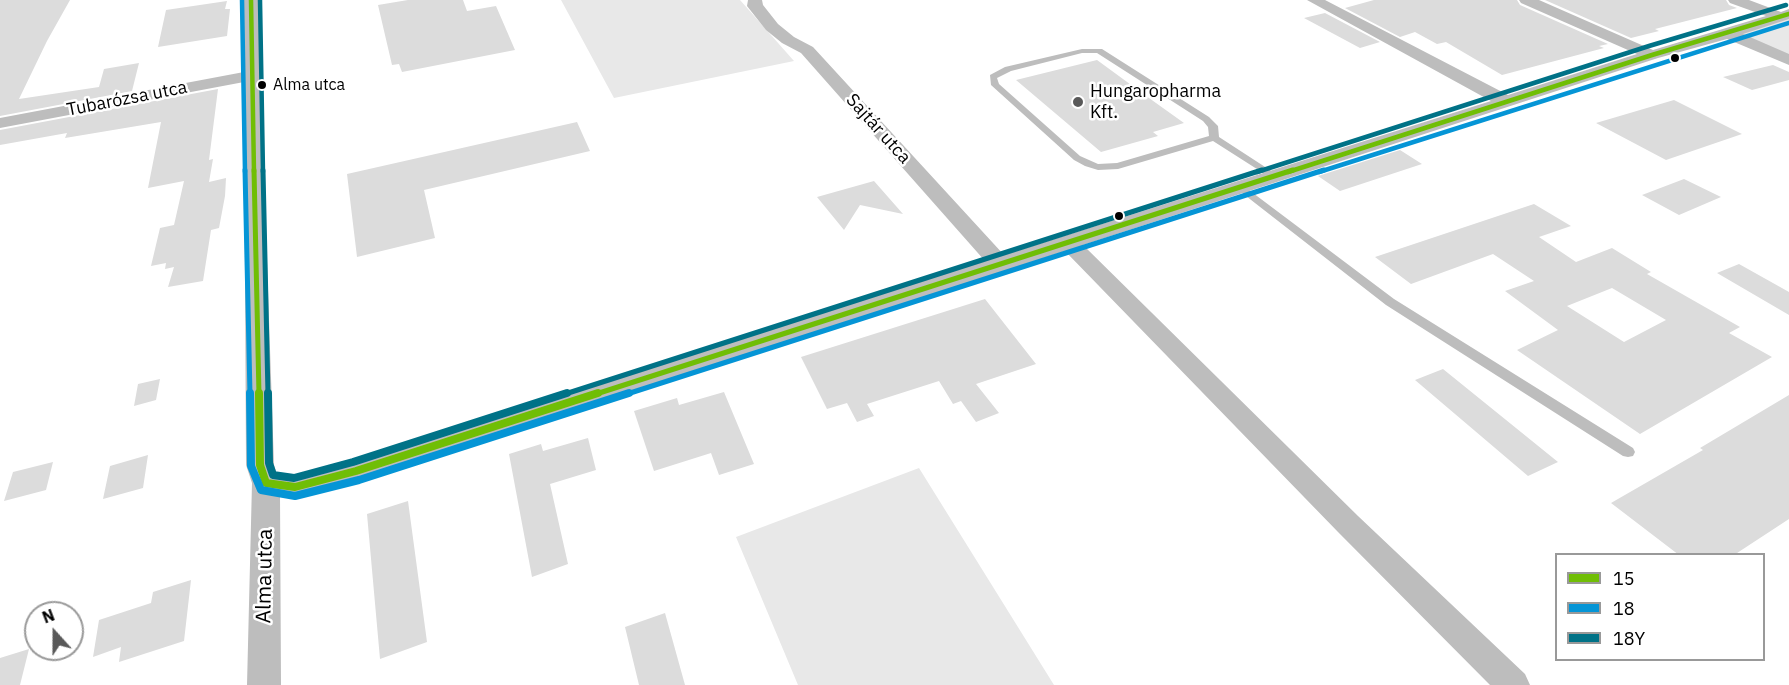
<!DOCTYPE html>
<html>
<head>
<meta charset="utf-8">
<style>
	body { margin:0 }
	#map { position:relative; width:1789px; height:685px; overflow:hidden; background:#fff; font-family:"IBM Plex Sans",sans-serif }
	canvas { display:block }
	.legend { position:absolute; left:1555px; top:553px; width:210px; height:108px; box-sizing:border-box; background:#fff; border:2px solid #999; margin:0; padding:8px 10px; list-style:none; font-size:18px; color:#000 }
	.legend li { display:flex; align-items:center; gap:12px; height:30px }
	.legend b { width:30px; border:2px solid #999 }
	.north { position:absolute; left:24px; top:601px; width:60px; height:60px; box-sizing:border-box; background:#fff; border:2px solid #999; border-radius:50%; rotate:339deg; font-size:16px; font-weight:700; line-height:24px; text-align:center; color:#000 }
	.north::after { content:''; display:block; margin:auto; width:21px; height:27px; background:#595959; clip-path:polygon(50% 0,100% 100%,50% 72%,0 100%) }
</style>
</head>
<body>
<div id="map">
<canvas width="1789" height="685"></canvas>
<ul class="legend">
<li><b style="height:8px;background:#70be05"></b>15</li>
<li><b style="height:8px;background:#0595d6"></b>18</li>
<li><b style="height:8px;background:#007287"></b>18Y</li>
</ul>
<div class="north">N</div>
</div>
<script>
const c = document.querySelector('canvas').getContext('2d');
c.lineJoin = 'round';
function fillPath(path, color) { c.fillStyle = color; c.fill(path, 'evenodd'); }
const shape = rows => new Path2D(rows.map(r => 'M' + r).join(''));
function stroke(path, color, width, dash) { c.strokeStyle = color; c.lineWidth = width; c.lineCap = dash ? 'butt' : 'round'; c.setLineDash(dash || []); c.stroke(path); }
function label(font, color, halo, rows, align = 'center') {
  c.font = font + ' "IBM Plex Sans",sans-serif'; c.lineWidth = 5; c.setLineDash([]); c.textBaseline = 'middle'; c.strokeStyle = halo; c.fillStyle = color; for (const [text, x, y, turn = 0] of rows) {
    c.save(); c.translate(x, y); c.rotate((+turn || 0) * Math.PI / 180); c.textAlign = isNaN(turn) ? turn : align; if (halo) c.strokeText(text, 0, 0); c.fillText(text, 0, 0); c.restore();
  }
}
const green = shape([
	[561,0,740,0,794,61,614,98],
	[1789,15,1789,56,1734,33],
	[919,468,1054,685,798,685,736,537]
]);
const building = shape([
	[0,0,70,0,47,41,19,99,99,87,104,69,139,63,132,91,0,116],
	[408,0,463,0,467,11,496,6,515,50,402,72,399,64,392,65,378,5],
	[1374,0,1517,0,1520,5,1608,44,1599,46,1604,48,1502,75,1446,42,1437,44,1415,32,1400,37,1345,8],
	[1545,0,1726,0,1729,5,1737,8,1655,29,1659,31,1631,38],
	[227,1,225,9,230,9,227,36,158,47,166,10],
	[1325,13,1380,42,1360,48,1304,18],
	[1097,60,1149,98,1184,123,1153,132,1158,136,1101,152,1016,80],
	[1773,65,1789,72,1789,80,1752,90,1723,77],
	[218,89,209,160,213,159,209,182,226,178,225,196,219,228,211,230,203,281,168,287,174,267,165,269,166,263,151,266,160,228,174,225,184,181,148,188,161,122,65,138,67,133,0,145,0,130],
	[1674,100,1742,134,1666,160,1596,123],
	[577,122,590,151,424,190,435,238,357,257,347,174],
	[1400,150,1422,164,1340,191,1318,176],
	[1684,179,1721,197,1679,215,1642,195],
	[874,181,903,214,860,205,844,230,817,197],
	[1534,204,1571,226,1539,237,1576,262,1612,248,1651,272,1647,274,1740,327,1729,333,1772,357,1640,434,1517,350,1558,330,1505,291,1534,281,1493,254,1411,284,1375,257],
	[1612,288,1666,320,1624,342,1567,306],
	[1739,264,1789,292,1789,315,1717,273],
	[985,299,1036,364,976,384,999,413,976,422,961,401,953,404,939,381,867,404,874,416,857,422,847,403,827,409,801,357],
	[1443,369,1558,462,1528,476,1415,380],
	[160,379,156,400,134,406,138,384],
	[724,392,754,464,719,475,711,453,654,471,634,411,677,398,679,405],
	[1789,395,1789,519,1734,555,1679,555,1611,503,1703,450,1700,448],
	[588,438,596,470,550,484,568,564,532,577,509,454,541,444,543,451],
	[148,455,143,488,103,499,110,466],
	[53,462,46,490,4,501,13,472],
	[408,501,427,642,380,659,367,514],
	[191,580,184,641,119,662,121,647,93,657,99,620,151,603,153,592],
	[665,613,685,685,639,685,625,627],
	[29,649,20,685,0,685,0,658]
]);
const lane = shape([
	[1082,49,1102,49,1209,117,1218,126,1219,137,1279,176,1277,178,1271,178,1213,141,1118,169,1098,170,1085,166,1074,160,991,85,990,75,1005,67,1082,49],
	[1082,53,1097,53,1203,121,1208,127,1209,136,1117,163,1098,164,1080,156,999,84,997,78,1011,71,1082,53],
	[1241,184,1394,299,1633,448,1635,452,1633,456,1628,457,1623,456,1386,305,1237,189,1236,187,1241,184]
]);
const street = shape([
	[244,0,258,0,274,465,277,474,295,476,356,460,985,261,801,53,782,43,766,30,747,6,748,0,762,0,763,5,778,24,794,37,813,47,1004,255,1491,101,1307,0,1325,0,1508,95,1637,54,1521,3,1519,0,1539,0,1653,50,1766,16,1730,3,1728,0,1749,0,1781,12,1789,9,1789,19,1743,34,1789,54,1789,65,1727,39,1658,58,1083,245,1358,516,1525,674,1530,685,1490,685,1338,532,1065,251,356,482,295,498,280,496,281,685,247,685,252,483,246,465,244,82,0,128,0,118,244,72,244,0]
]);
const bus1Far2 = shape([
	[251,0,254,172],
	[1288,172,1652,55,1789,14]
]);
const bus1Far1 = shape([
	[254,170,259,395],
	[593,395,1293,170]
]);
const bus1 = shape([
	[259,393,260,465,266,483,295,487,356,471,598,393]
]);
const bus2Far2 = shape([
	[242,0,245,172],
	[1319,172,1789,23]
]);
const bus2Far1 = shape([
	[245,170,250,395],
	[624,395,1324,170]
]);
const bus2 = shape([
	[250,393,251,466,261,490,295,496,359,480,629,393]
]);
const bus3Far2 = shape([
	[260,0,263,172],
	[1257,172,1649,46,1786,5]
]);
const bus3Far1 = shape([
	[263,170,268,395],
	[562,395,1262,170]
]);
const bus3 = shape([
	[268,393,269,463,273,475,294,478,353,462,567,393]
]);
const markers = [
	[1675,58,5,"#000"],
	[262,85,5,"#000"],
	[1078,102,6,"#595959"],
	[1119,216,5,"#000"]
];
const farBusnames = [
	["Alma utca",273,85]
];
const farPoinames = [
	["Hungaropharma",1090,92],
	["Kft.",1090,113]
];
const farStreetnames = [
	["Tubarózsa utca",127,99,-11],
	["Sajtár utca",878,129,48]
];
const streetNames = [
	["Alma utca",265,576,-89]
];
fillPath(green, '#e8e8e8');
fillPath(building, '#dcdcdc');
fillPath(lane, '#bdbdbd');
fillPath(street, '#bdbdbd');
stroke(bus1Far2, '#70be05', 4.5);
stroke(bus1Far1, '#70be05', 5);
stroke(bus1, '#70be05', 8);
stroke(bus2Far2, '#0595d6', 4.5);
stroke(bus2Far1, '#0595d6', 5);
stroke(bus2, '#0595d6', 8);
stroke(bus3Far2, '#007287', 4.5);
stroke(bus3Far1, '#007287', 5);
stroke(bus3, '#007287', 8);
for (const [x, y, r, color] of markers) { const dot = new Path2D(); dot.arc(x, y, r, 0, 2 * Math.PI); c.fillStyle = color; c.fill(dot); stroke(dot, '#fff', 2); }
label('16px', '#000', '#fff', farBusnames, 'left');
label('18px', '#000', '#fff', farPoinames, 'left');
label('18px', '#000', '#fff', farStreetnames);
label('21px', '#000', '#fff', streetNames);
</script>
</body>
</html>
